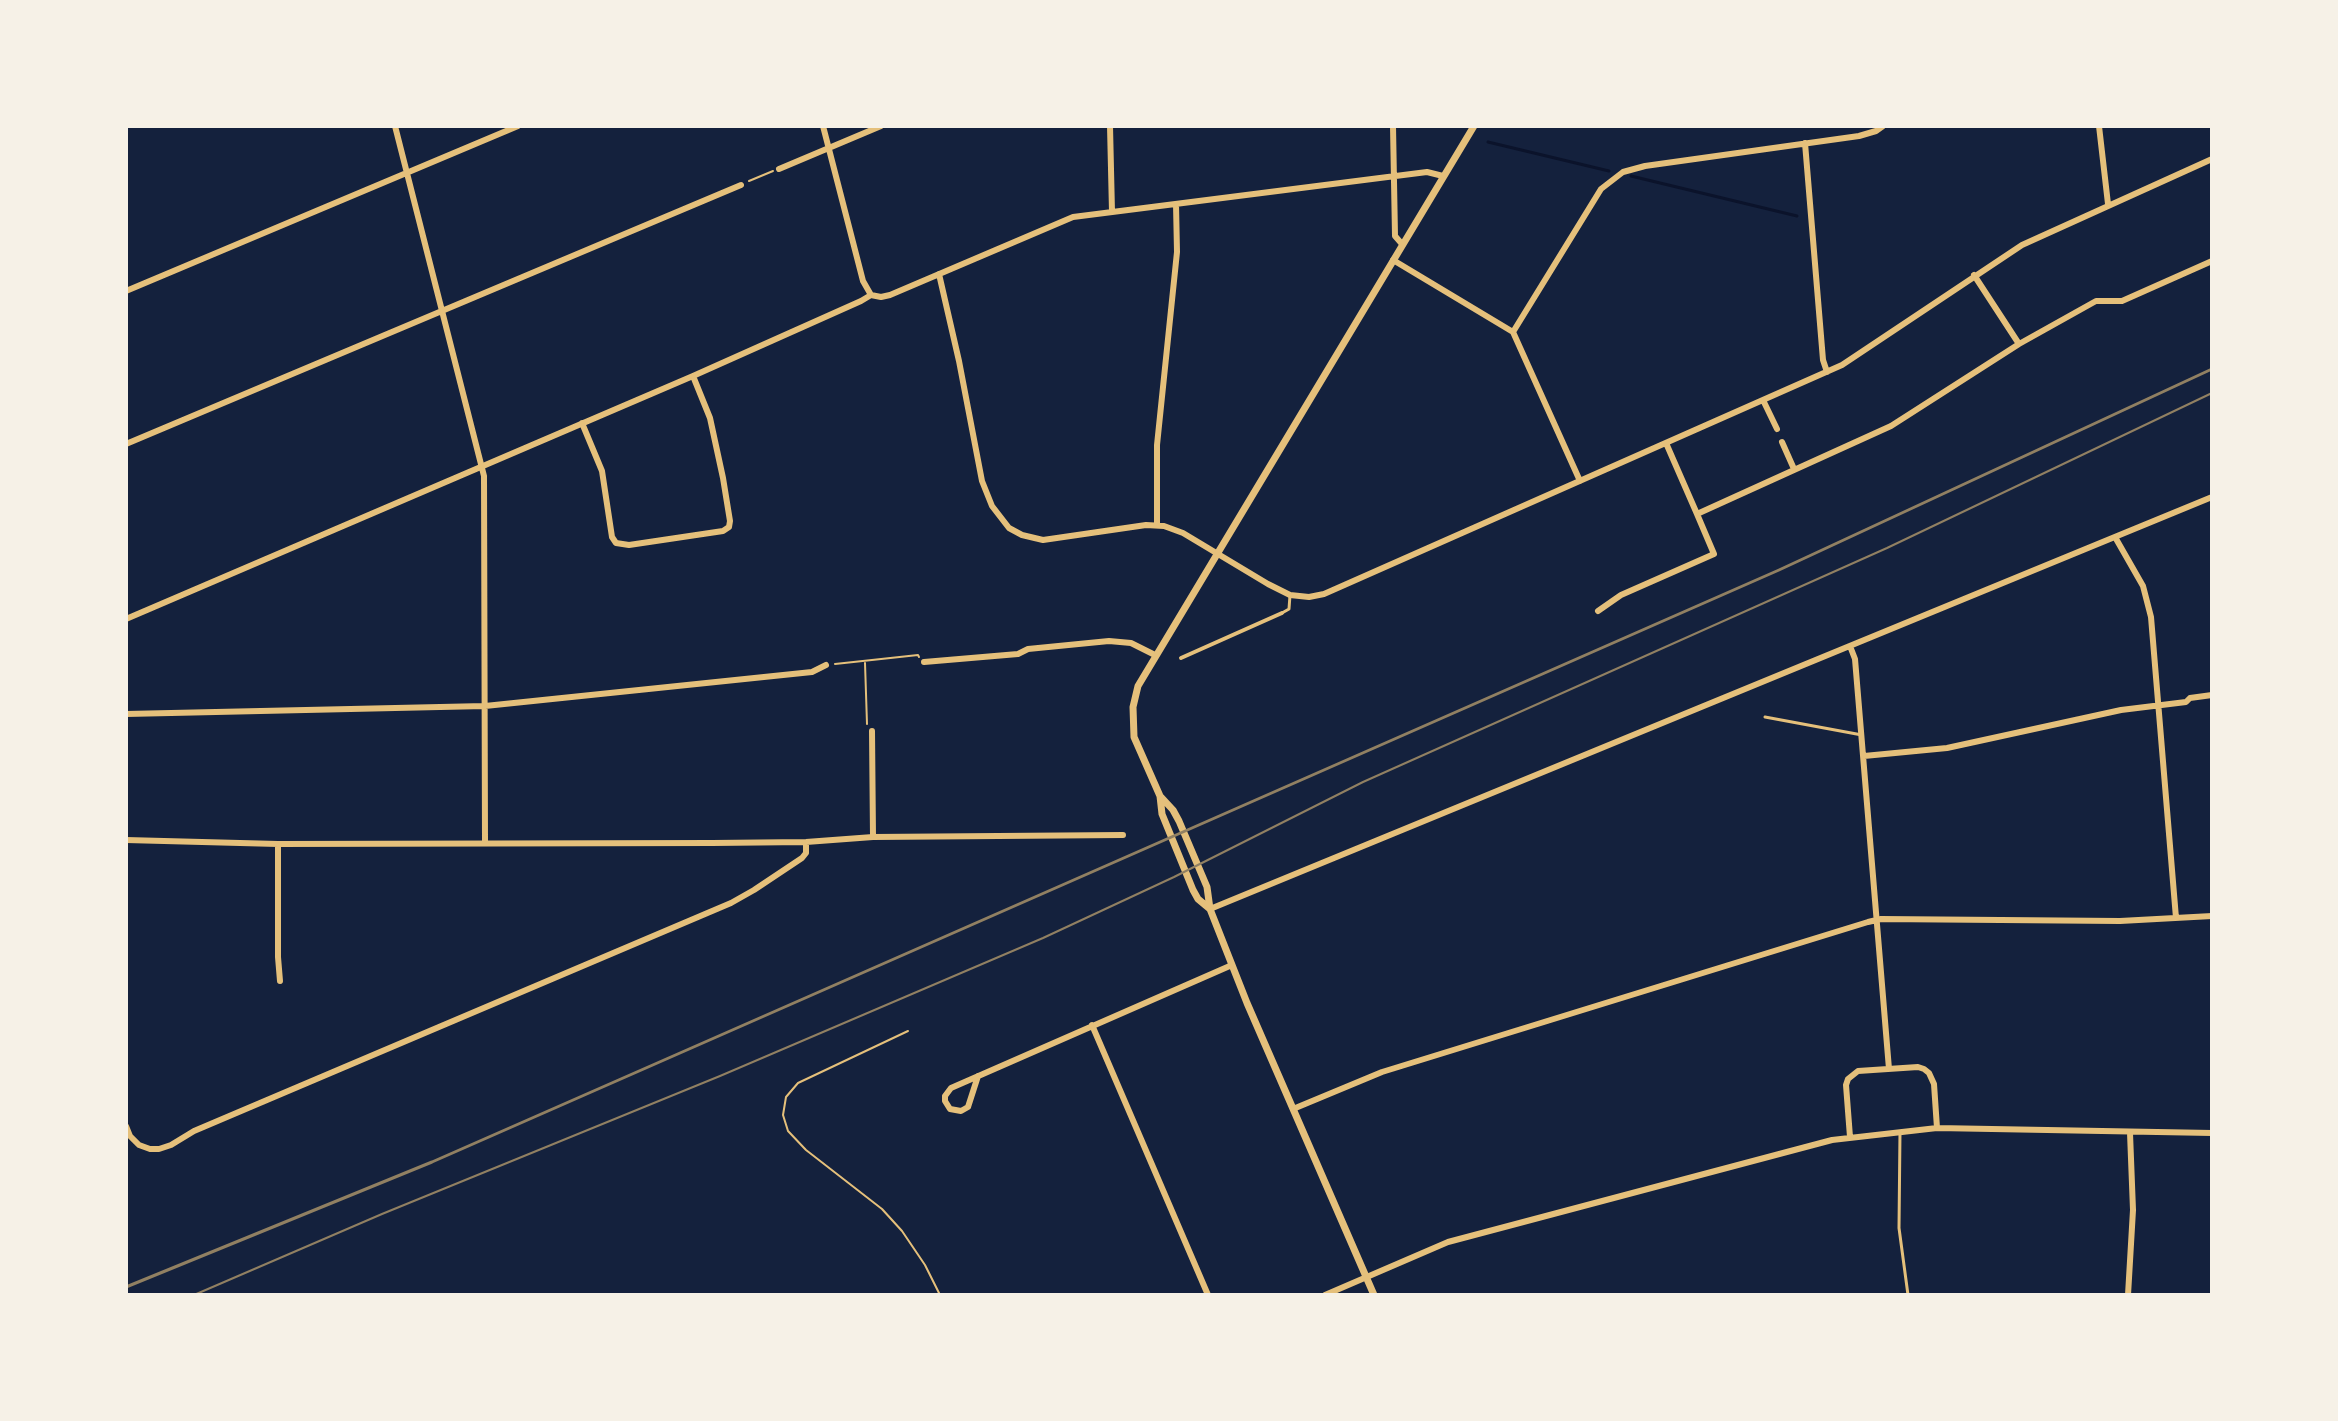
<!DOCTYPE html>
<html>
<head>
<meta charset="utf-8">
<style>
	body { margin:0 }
	#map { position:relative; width:2338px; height:1421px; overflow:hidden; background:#14213d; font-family:Overpass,sans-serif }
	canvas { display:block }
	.frame { position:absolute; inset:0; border:128px solid #f6f1e7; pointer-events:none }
</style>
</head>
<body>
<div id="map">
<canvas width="2338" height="1421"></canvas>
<div class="frame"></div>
</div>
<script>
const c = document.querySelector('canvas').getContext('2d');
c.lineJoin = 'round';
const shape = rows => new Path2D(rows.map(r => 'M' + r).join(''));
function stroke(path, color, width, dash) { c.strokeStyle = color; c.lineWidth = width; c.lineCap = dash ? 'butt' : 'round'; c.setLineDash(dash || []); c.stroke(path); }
const stream = shape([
	[1488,142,1609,171],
	[1631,176,1797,216]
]);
const path = shape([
	[749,181,773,171],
	[865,663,867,724],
	[835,664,918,655,919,657],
	[908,1031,798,1083,786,1097,783,1115,788,1131,806,1150,882,1209,902,1231,925,1265,940,1295]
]);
const service = shape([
	[1282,613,1289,609,1290,595],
	[1765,717,1862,735],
	[1900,1132,1899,1228,1908,1295]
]);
const pedestrian = shape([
	[1181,658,1282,613]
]);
const minor = shape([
	[395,126,484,476,485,843],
	[823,126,863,281,871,295],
	[1110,126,1112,212],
	[1393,126,1395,236,1402,244],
	[2099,126,2108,204],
	[1805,143,1823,360,1827,372],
	[779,169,881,126],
	[1393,260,1513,332,1580,481],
	[939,274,959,361,982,481,992,506,1009,528,1022,535,1043,540,1146,525,1164,526,1183,533,1268,584,1290,595,1309,597,1324,594,1842,365,2022,245,2212,159],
	[1974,275,2019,344],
	[126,291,518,126],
	[1513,332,1601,189,1623,172,1645,166,1859,136,1876,131,1883,126],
	[1763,400,1777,429],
	[582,423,602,471,612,537,616,543,629,545,723,531,729,527,730,521,723,478,710,418,693,376],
	[1782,442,1794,469],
	[1666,443,1697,514,1891,426,2019,344,2096,301,2122,301,2212,261],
	[126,444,741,185],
	[1157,524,1157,445,1177,252,1176,204],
	[2115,537,2143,586,2151,617,2176,918],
	[1598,611,1621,595,1714,554,1697,514],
	[126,619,693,376,861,301,871,295,881,297,890,295,1073,217,1427,172,1443,176],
	[1850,646,1855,659,1889,1069],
	[924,662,1018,654,1028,649,1109,641,1131,643,1155,655],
	[126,714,485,706,812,672,826,665],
	[872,731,873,837],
	[1864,756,1947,748,2121,710,2186,702,2190,698,2212,695],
	[126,840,278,844,712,843,806,842,873,837,1123,835],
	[278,844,278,957,280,981],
	[1210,909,2212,497],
	[1092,1025,1208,1295],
	[978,1076,968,1107,961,1111,950,1109,945,1101,945,1096,951,1088,1232,965],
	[1293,1109,1382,1072,1868,922,1881,919,2120,921,2212,916],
	[126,1126,130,1136,139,1145,150,1149,159,1149,171,1145,194,1131,731,903,754,890,802,858,806,853,806,842],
	[1850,1137,1846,1085,1848,1079,1858,1071,1918,1067,1924,1069,1929,1073,1934,1084,1937,1128],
	[1325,1295,1448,1242,1832,1140,1937,1128,2212,1133],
	[2128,1295,2133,1210,2130,1133]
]);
const tertiary = shape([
	[1161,797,1173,810,1179,821,1207,887,1210,909,1247,1003,1374,1295],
	[1210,909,1198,899,1193,890,1162,814,1160,796,1134,737,1133,707,1138,686,1474,126]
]);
const tram = shape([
	[194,1295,382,1214,720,1076,1043,938,1174,877,1363,782,1887,548,2212,393]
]);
const rail = shape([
	[126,1287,432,1162,1779,570,2212,369]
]);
stroke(stream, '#0b132b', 3);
stroke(path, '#e5c07b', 2);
stroke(service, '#e5c07b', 3);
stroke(pedestrian, '#e5c07b', 4);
stroke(minor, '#e5c07b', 6);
stroke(tertiary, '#e5c07b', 7);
stroke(tram, '#918062', 2);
stroke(rail, '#918062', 3);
</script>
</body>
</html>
